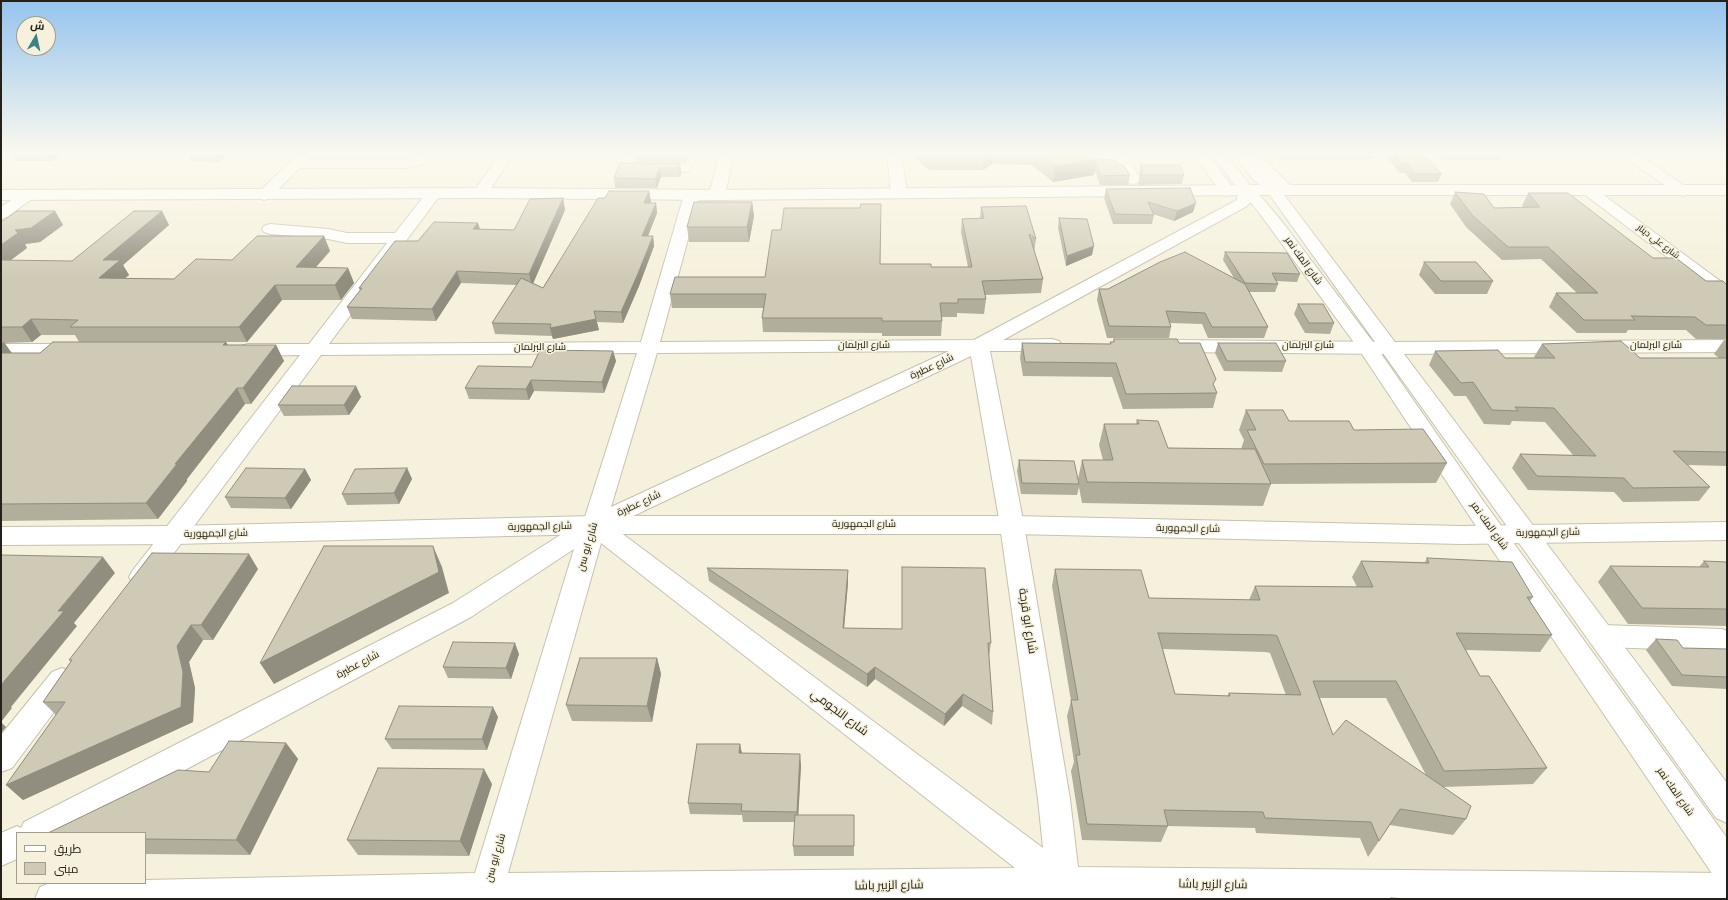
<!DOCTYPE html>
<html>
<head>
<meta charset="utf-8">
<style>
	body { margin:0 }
	#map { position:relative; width:1728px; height:900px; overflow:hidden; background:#f6f1dc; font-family:"Titillium Web",Cairo,sans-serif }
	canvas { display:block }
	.frame { position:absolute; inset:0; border:2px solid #232119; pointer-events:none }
	.legend { position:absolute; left:16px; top:832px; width:130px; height:52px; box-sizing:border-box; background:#f6f1dc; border:1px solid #a29e8e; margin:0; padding:5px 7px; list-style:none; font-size:12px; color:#232119 }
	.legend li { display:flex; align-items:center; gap:8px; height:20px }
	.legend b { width:20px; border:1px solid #a29e8e }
	.north { position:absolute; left:16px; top:16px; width:40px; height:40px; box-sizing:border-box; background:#f6f1dc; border:1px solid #a29e8e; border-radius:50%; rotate:9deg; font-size:11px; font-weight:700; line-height:16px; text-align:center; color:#232119 }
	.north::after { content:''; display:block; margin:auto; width:14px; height:18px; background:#3c8483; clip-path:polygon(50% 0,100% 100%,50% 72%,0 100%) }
</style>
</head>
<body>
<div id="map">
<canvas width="1728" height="900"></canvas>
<div class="frame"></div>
<ul class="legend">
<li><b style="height:5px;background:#fff"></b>طريق</li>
<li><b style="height:11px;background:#cfcab5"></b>مبنى</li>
</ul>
<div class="north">ش</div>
</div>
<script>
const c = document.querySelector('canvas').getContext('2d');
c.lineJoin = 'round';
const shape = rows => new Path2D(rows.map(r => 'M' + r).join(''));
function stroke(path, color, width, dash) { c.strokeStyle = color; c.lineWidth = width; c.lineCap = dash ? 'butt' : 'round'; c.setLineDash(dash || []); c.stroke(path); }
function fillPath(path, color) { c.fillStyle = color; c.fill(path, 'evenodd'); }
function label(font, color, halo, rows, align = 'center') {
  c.font = font + ' "Titillium Web",Cairo,sans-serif'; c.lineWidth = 3; c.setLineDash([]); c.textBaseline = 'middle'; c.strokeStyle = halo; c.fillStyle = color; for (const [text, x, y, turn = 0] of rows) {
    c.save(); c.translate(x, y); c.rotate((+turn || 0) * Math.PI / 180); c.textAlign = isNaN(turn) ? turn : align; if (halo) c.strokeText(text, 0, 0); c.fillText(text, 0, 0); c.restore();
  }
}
const minor = shape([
	[299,153,312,153,308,160,407,160,414,158,419,153,434,153,424,164,407,168,300,168,269,198,264,200,259,198,256,195,259,192,299,153],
	[500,153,514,153,486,196,481,198,476,196,473,193,500,153],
	[621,153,635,153,631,163,684,164,689,165,691,168,689,171,684,172,627,171,618,168,616,165,621,153],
	[685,153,704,153,702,156,697,157,687,156,685,153],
	[720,153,734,153,725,195,722,198,717,200,712,198,709,195,720,153],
	[887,153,901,153,907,193,904,196,899,198,894,196,891,193,887,153],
	[1035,153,1127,153,1140,180,1138,183,1133,184,1128,183,1116,160,1051,159,1037,156,1035,153],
	[1193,153,1207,153,1235,191,1232,194,1227,196,1222,194,1193,153],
	[1243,153,1258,153,1295,190,1292,193,1287,195,1282,193,1243,153],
	[1620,153,1636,153,1688,188,1691,191,1688,194,1683,196,1678,194,1622,156,1620,153],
	[1246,185,1251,187,1254,190,1253,199,1247,206,1003,340,1052,339,1059,341,1062,345,1059,349,1052,351,990,351,1024,525,1070,799,1078,867,1727,873,1727,899,35,899,40,887,50,883,145,883,145,880,475,873,574,549,471,617,67,833,17,833,17,859,1,866,1,833,17,826,21,828,24,822,453,603,584,520,637,353,321,355,151,584,142,587,133,584,129,577,133,570,300,355,248,356,241,354,238,350,241,346,248,344,309,344,387,243,347,243,328,239,270,234,264,232,262,229,264,226,270,224,328,229,347,233,395,233,428,191,433,189,438,191,441,194,329,344,641,342,684,195,687,192,692,190,697,192,700,195,660,342,974,340,1237,200,1238,190,1241,187,1246,185],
	[949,351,611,507,657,353,949,351],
	[971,356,1000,525,1038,799,1043,848,612,526,971,356],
	[601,543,1015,868,508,873,601,543],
	[1589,186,1594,188,1727,286,1727,299,1721,298,1584,194,1581,191,1584,188,1589,186],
	[28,190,33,192,36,195,33,198,7,217,1,219,1,207,23,192,28,190],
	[1172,340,1390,342,1727,340,1727,352,1390,354,1172,352,1165,350,1162,346,1165,342,1172,340],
	[1,344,74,344,81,346,84,350,81,354,74,356,1,356,1,344],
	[1602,625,1722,629,1727,631,1727,649,1722,651,1602,647,1592,644,1589,636,1592,628,1602,625],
	[62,668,72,672,76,680,72,688,12,768,1,772,1,735,52,672,62,668]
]);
const major = shape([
	[1246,185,1727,185,1727,195,1246,195,717,200,481,198,1,200,1,190,481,188,717,190,1246,185],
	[594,516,1012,516,1462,526,1727,522,1727,540,1462,544,1012,534,594,534,174,544,1,545,1,527,174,526,594,516]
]);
const highway = shape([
	[1211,153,1225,153,1251,187,1264,200,1283,223,1373,342,1484,502,1727,838,1727,882,1715,878,1468,514,1358,348,1271,229,1254,206,1241,193,1211,153],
	[1232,153,1246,153,1262,172,1279,188,1727,783,1727,823,1716,818,1269,194,1252,178,1232,153]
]);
const wall = shape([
	[11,153,64,153,51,161,16,161],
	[187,153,229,153,219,162,191,161],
	[635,153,687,153,687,158,685,163,636,162],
	[910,153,1089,153,1097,159,1117,165,1130,175,1128,185,1100,185,1095,171,1094,175,1053,182,1032,165,992,164,983,170,929,170,910,154],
	[1276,153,1374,153,1372,159,1280,159],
	[1383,153,1421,153,1442,174,1438,182,1412,182,1405,173,1400,173],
	[1434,153,1502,153,1499,160,1441,160],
	[620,163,680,164,681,173,680,177,661,177,657,188,615,188,614,178],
	[1140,165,1184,175,1182,184,1138,185,1140,176,1139,174],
	[1106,189,1193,212,1174,221,1153,214,1154,215,1152,224,1113,224,1104,198],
	[649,191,651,201,650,203,656,203,657,213,648,236,653,236,654,246,639,286,623,323,597,322,599,330,553,339,552,336,495,334,492,323,517,285,461,283,436,321,352,319,347,307,360,291,359,288,418,241,478,223,480,229,514,230,563,198,565,210,533,283,543,288,605,198],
	[1455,192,1494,208,1523,207,1522,206,1528,193,1653,258,1706,281,1727,285,1727,339,1696,339,1686,330,1628,330,1626,333,1577,333,1549,307,1556,293,1577,293,1541,259,1502,260,1466,227,1450,204],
	[752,202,754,216,749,242,689,242,687,227],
	[981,207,1036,239,1034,252,1043,279,1041,293,985,295,986,299,984,314,957,313,957,317,942,317,942,321,941,336,882,336,882,333,763,332,762,318,763,308,672,308,670,294,765,277,880,264,931,267,968,267,961,232,962,219,980,218],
	[55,211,63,225,40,242,25,244,27,248,10,261,72,261,162,211,169,225,123,265,129,275,125,278,174,279,232,260,324,236,330,251,316,267,348,268,354,283,341,300,282,300,247,342,226,342,228,345,276,345,284,361,251,404,245,404,187,479,187,481,158,519,1,521,1,222],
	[41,335,75,335,79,342,40,353,12,353,4,343,32,342],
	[1059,218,1092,255,1066,266,1058,228],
	[1225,252,1300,274,1297,282,1276,281,1278,284,1275,292,1249,292,1268,327,1264,338,1208,338,1202,324,1170,323,1171,327,1169,338,1107,338,1097,300,1099,289,1108,289,1234,278,1223,260],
	[1424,262,1493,281,1487,294,1435,294,1419,275],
	[1298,304,1334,323,1330,334,1305,333,1294,314],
	[1114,339,1179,343,1214,386,1217,393,1213,408,1123,409,1112,377,1023,376,1020,358,1022,343,1110,344,1110,342,1113,342],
	[1724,340,1727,340,1727,466,1688,465,1710,487,1699,501,1623,502,1614,492,1528,490,1512,468,1520,454,1573,455,1545,422,1512,421,1510,425,1484,424,1466,396,1454,396,1429,365,1435,351,1505,358,1535,358,1534,357,1542,344,1640,358,1719,358,1714,354],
	[1218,343,1286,361,1282,372,1224,371,1215,353],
	[613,351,616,361,604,393,534,391,529,400,469,399,465,388,532,367],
	[356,386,361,397,349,415,284,416,278,405],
	[1246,410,1289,421,1354,430,1447,463,1436,483,1271,484,1263,506,1082,503,1079,487,1077,495,1021,494,1017,471,1019,460,1078,479,1082,460,1103,460,1099,445,1104,424,1136,424,1137,420,1168,448,1241,449,1244,440,1239,430],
	[407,468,412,479,399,504,347,505,342,494],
	[305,469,311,480,291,509,231,508,225,497],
	[1427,558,1533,597,1530,601,1552,635,1540,652,1466,650,1480,676,1547,768,1533,784,1443,787,1466,819,1453,835,1390,825,1368,857,1360,838,1256,833,1255,828,1168,826,1161,842,1082,840,1071,771,1074,762,1067,716,1071,701,1052,586,1055,569,1149,598,1249,600,1255,586,1357,587,1352,577,1361,561,1425,562],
	[1163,649,1266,652,1270,653,1286,695,1229,693,1227,696,1175,694],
	[1320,698,1386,698,1426,775,1333,735],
	[1704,561,1727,562,1727,626,1628,624,1598,582,1610,566,1699,567],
	[902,567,991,643,989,656,993,712,992,725,962,706,944,726,875,679,867,687,709,581,707,568,848,570,848,583,844,628,902,629],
	[258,569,213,640,203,640,189,662,195,688,193,722,23,800,6,785,56,715,43,702,71,661,69,660],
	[1656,639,1683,648,1727,649,1727,689,1672,686,1646,650],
	[519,654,511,679,448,678,443,667],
	[657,658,661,674,652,722,572,721,566,705],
	[498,717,487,750,392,749,385,739],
	[286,743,298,759,250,855,145,854,145,833,209,772],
	[740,744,742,753,801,765,798,815,854,815,854,856,794,856,793,846,795,822,743,822,742,815,690,814,688,803],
	[492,784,469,856,358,855,347,840]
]);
const shadedWall = shape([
	[46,153,64,153,51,161],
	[215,153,229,153,219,162],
	[685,153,687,153,687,158,685,163,684,154],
	[985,153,993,153,992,164,983,170,984,154],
	[1097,159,1094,175,1053,182,1055,166],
	[680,164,681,173,680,177,679,168],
	[660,168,661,177,657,188,655,179],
	[649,191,651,201,646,213,644,203],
	[563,198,565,210,532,286,529,274],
	[752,202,754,216,749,242,747,227],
	[656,203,657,213,644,246,642,236],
	[1196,203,1193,212,1174,221,1177,211],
	[55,211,63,225,40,242,25,244,27,248,1,267,1,245,15,230],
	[162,211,169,225,123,265,129,275,108,293,99,278,103,260],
	[478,223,481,235,473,229],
	[324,236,330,251,303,282,296,267],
	[653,236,654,246,639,286,623,323,621,312],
	[1094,246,1092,255,1066,266,1067,256],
	[348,268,354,283,341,300,335,285],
	[457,271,461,283,436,321,432,309],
	[275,285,282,300,247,342,239,327],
	[31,319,41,335,32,342,22,327],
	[596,319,599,330,553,339,550,328],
	[4,342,15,358,1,368,1,344],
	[226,342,234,358,223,345],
	[276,345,284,361,251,404,243,388],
	[613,351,616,361,604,393,602,382],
	[531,380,534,391,529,400,526,389],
	[356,386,361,397,349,415,344,405],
	[237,388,245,404,187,479,187,481,158,519,146,503,175,464],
	[407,468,412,479,399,504,394,493],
	[305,469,311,480,291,509,285,498],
	[433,546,442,567,449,593,274,684,260,663],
	[249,554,258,569,213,640,201,625],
	[103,557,115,573,74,623,77,626,11,707,12,708,1,722,1,685,58,611],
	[848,570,848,583,843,640,843,628],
	[191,625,203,640,189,662,195,688,193,722,23,800,6,785,177,646],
	[515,643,519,654,511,679,506,668],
	[657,658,661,674,652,722,647,706],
	[875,667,875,679,867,687,867,674],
	[963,694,962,706,944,726,945,714],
	[493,707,498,717,487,750,482,739],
	[1,722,6,727,1,733],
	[286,743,298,759,250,855,236,840],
	[740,744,742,755,739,753],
	[800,754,801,765,798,822,797,812],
	[484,769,492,784,469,856,460,841]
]);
const building = shape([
	[635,153,685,153,684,154,635,153],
	[930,153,985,153,984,154,930,153],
	[1040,153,1089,153,1097,159,1055,166,1040,153],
	[1393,153,1421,153,1442,174,1416,174,1408,165,1403,165,1393,153],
	[1097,159,1115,160,1117,165,1123,165,1130,175,1101,176,1096,162,1097,159],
	[620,163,680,164,679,168,660,168,655,179,614,178,620,163],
	[1140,165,1180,165,1184,175,1140,175,1143,170,1140,165],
	[1190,188,1196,203,1177,211,1148,202,1154,215,1115,214,1106,189,1190,188],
	[609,191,649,191,644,203,656,203,642,236,653,236,637,276,621,312,594,311,596,319,550,328,551,324,492,323,521,278,543,288,598,198,605,198,609,191],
	[1455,192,1484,194,1494,208,1540,207,1528,193,1568,193,1653,258,1676,258,1706,281,1723,281,1727,285,1727,325,1706,325,1695,317,1631,316,1635,320,1584,320,1556,293,1598,293,1548,247,1508,247,1472,215,1455,192],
	[563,198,529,274,457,271,432,309,347,307,362,288,359,288,395,241,418,241,434,222,478,223,473,229,514,230,530,199,563,198],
	[694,202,752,202,747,227,687,227,694,202],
	[861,204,881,204,880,264,931,264,931,267,972,267,962,219,984,218,981,207,1026,206,1036,239,1029,234,1043,279,982,281,986,299,958,299,958,303,940,303,942,321,882,321,882,318,762,318,766,294,670,294,675,277,765,277,772,230,781,230,784,208,860,208,861,204],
	[17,211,55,211,31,228,15,230,18,233,1,245,1,222,17,211],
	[134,211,162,211,103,260,120,260,99,278,174,279,196,259,232,260,257,236,324,236,296,267,348,268,335,285,275,285,239,327,70,327,78,320,31,319,22,327,1,327,1,260,72,261,134,211],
	[1059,218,1087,219,1094,246,1067,256,1059,218],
	[1185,252,1245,284,1268,327,1212,327,1205,313,1166,311,1171,327,1109,326,1099,289,1108,289,1160,262,1185,252],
	[1225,252,1287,253,1300,274,1272,273,1278,284,1245,283,1225,252],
	[1424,262,1476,262,1493,281,1441,281,1424,262],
	[1298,304,1323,304,1334,323,1309,323,1298,304],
	[1114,339,1177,339,1179,343,1200,343,1216,379,1213,384,1217,393,1126,394,1116,363,1025,362,1022,343,1111,344,1110,342,1114,342,1114,339],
	[1621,341,1640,358,1727,358,1727,452,1673,451,1710,487,1633,488,1624,478,1537,476,1520,454,1596,456,1554,408,1515,407,1518,411,1492,410,1473,382,1461,383,1435,351,1498,350,1505,358,1555,358,1542,344,1621,341],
	[53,342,226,342,223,345,276,345,243,388,237,388,175,464,177,464,146,503,1,504,1,353,40,353,53,342],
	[1218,343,1276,343,1286,361,1227,361,1218,343],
	[540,350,613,351,602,382,531,380,526,389,465,388,478,366,532,367,540,350],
	[292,386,356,386,344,405,278,405,292,386],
	[1246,410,1283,410,1289,421,1349,421,1354,430,1423,429,1447,463,1264,464,1247,430,1256,430,1246,410],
	[1137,420,1158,421,1168,448,1255,449,1271,484,1087,482,1082,460,1113,460,1104,424,1139,424,1137,420],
	[1019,460,1074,461,1079,484,1022,483,1019,460],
	[246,468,305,469,285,498,225,497,246,468],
	[407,468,394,493,342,494,355,469,407,468],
	[324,546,433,546,439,572,260,663,324,546],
	[152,553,249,554,201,625,191,625,177,646,183,672,181,707,6,785,65,702,43,702,72,660,69,660,152,553],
	[1,555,103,557,58,611,64,611,1,685,1,555],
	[1427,558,1512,562,1533,597,1527,597,1552,635,1456,633,1480,676,1489,676,1547,768,1444,771,1396,681,1313,681,1333,735,1346,720,1471,806,1466,819,1400,809,1379,841,1371,822,1265,818,1263,812,1164,810,1168,826,1087,824,1076,755,1080,755,1071,700,1078,700,1055,569,1141,570,1149,598,1260,600,1255,586,1373,587,1361,561,1429,563,1427,558],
	[1158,633,1274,635,1277,636,1301,695,1229,693,1230,696,1175,694,1158,633],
	[1704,561,1727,562,1727,609,1642,608,1610,566,1709,567,1704,561],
	[902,567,985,568,991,643,988,643,993,712,963,694,945,714,875,667,867,674,707,568,848,570,843,628,902,629,902,567],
	[1656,639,1677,640,1683,648,1727,649,1727,677,1682,675,1656,639],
	[453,642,515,643,506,668,443,667,453,642],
	[580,658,657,658,647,706,566,705,580,658],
	[399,706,493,707,482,739,385,739,399,706],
	[229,741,286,743,236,840,145,839,145,833,48,833,178,770,209,772,229,741],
	[697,744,740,744,739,753,800,754,797,812,741,811,742,804,688,803,697,744],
	[378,768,484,769,460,841,347,840,378,768],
	[795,815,854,815,854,846,793,846,795,815],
	[1391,898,1410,899,1392,899,1391,898]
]);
const farStreetnames = [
	["شارع علي دينار",1658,242,37]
];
const streetNames = [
	["شارع المك نمر",1303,261,54],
	["شارع البرلمان",864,346],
	["شارع البرلمان",1308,346],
	["شارع البرلمان",1656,346],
	["شارع البرلمان",540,348],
	["شارع عطبرة",932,367,-25],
	["شارع عطبرة",639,504,-25],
	["شارع الجمهورية",864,525],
	["شارع المك نمر",1489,526,54],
	["شارع الجمهورية",540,527,-1],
	["شارع الجمهورية",1188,529,1],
	["شارع الجمهورية",1548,533,-1],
	["شارع الجمهورية",216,534,-1],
	["شارع ابو سن",588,547,-74],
	["شارع عطبرة",358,665,-28],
	["شارع المك نمر",1675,792,55],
	["شارع ابو سن",496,858,-74]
];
const nearStreetnames = [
	["شارع ابو قرجة",1027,621,81],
	["شارع النجومي",839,713,37],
	["شارع الزبير باشا",1213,885,1],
	["شارع الزبير باشا",889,886,-1]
];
stroke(minor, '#c7c2ae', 2);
stroke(major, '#c7c2ae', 2);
stroke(highway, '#c7c2ae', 2);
fillPath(minor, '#fff');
fillPath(major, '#fff');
fillPath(highway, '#fff');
fillPath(wall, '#b2ae9c');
fillPath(shadedWall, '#918d7f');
fillPath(building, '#cfcab5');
stroke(building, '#918d7f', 1);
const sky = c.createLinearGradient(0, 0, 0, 279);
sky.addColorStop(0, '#95c4ed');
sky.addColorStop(0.55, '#fbf9ef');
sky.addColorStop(1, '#fbf9ef00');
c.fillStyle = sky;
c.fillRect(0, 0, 1728, 279);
label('9px', '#232119', '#f6f1dc', farStreetnames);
label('10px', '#232119', '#f6f1dc', streetNames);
label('12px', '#232119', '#f6f1dc', nearStreetnames);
</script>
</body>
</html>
